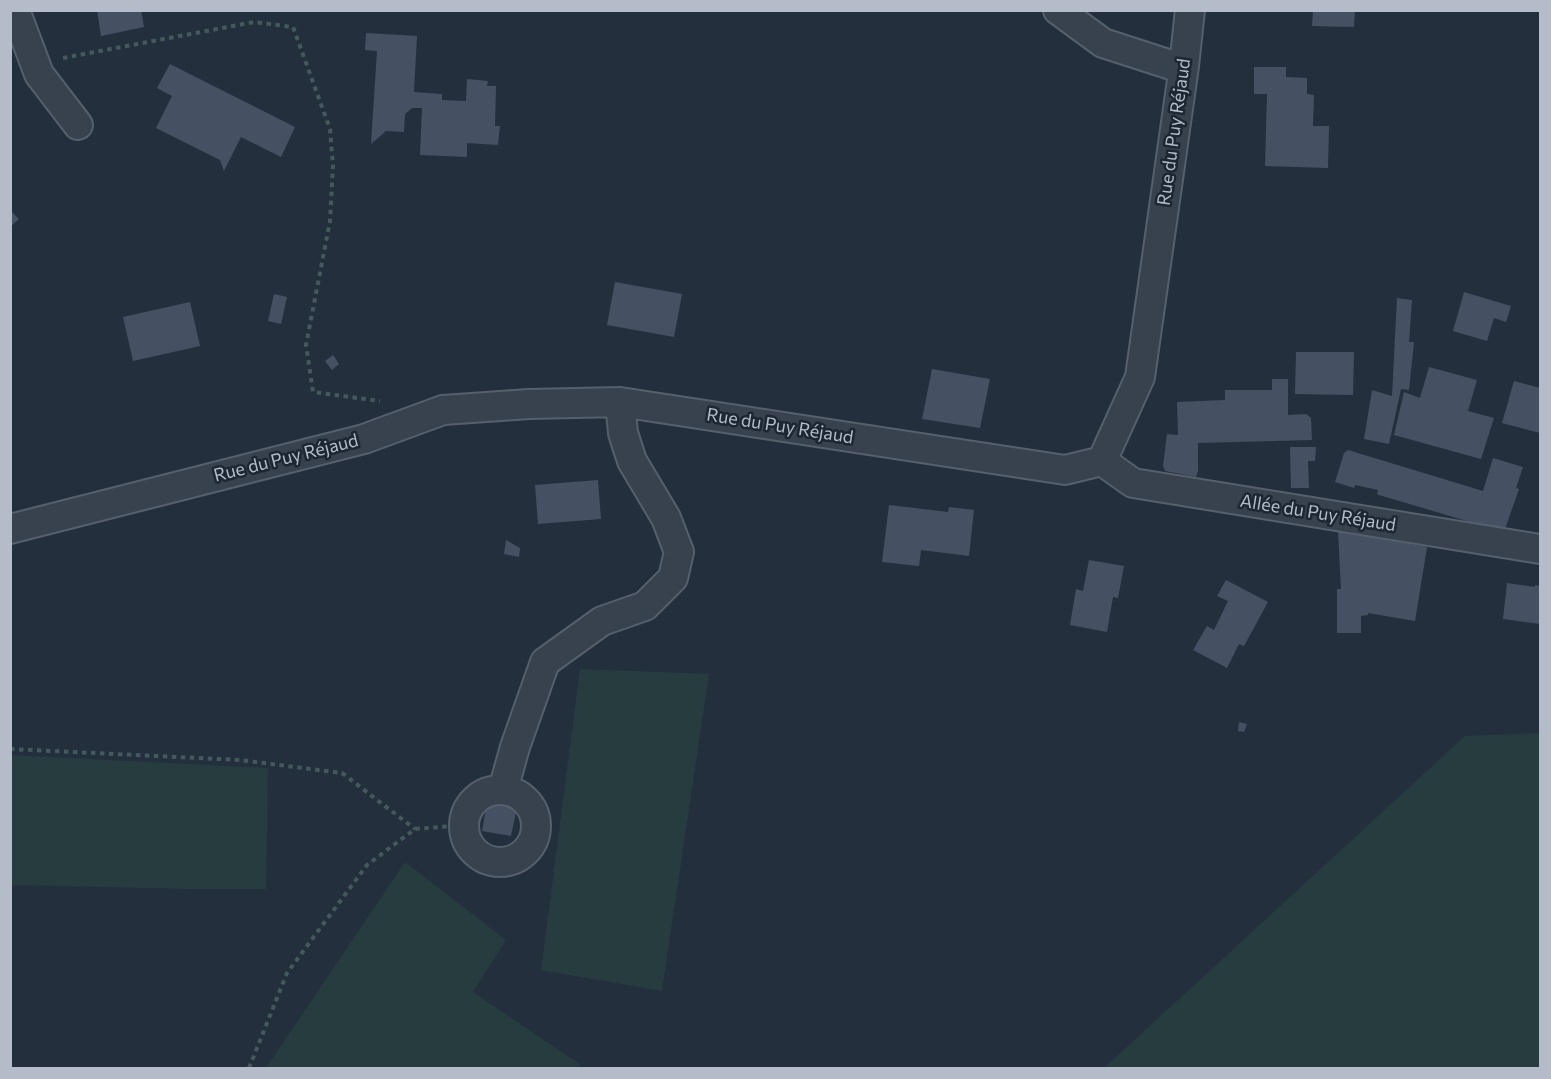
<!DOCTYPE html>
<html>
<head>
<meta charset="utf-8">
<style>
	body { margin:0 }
	#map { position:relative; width:1551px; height:1079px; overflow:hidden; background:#242f3e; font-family:Commissioner,sans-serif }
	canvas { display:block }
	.frame { position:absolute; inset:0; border:12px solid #b4bcc9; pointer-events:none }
</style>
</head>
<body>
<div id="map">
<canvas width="1551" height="1079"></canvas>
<div class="frame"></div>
</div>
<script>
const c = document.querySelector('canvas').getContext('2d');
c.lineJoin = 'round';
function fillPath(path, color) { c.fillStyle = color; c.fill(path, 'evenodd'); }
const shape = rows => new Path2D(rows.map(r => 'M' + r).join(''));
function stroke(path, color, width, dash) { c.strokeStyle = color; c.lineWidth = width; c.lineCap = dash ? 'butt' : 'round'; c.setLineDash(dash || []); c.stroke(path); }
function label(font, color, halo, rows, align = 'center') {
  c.font = font + ' Commissioner,sans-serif'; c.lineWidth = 5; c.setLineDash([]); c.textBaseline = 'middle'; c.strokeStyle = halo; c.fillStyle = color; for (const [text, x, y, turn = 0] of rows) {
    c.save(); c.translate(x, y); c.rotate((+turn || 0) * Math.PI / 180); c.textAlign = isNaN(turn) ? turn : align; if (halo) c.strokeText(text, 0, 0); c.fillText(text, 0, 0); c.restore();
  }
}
const green = shape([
	[580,669,709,674,662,991,541,970],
	[1540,733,1540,1068,1104,1068,1465,736],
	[11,755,268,768,266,889,192,889,11,885],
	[405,862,506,940,473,992,581,1065,578,1068,266,1068]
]);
const building = shape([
	[97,10,141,10,144,27,101,36],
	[1313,10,1355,10,1354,27,1312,26],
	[366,33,417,36,414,92,442,94,442,100,466,101,467,79,488,81,487,86,496,86,495,126,500,126,498,145,467,143,467,157,420,155,422,108,412,108,405,114,404,132,386,131,371,144,377,51,365,50],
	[170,64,295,127,281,157,241,137,224,171,220,160,156,128,172,96,157,88],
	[1254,67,1286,67,1286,77,1307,78,1307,94,1314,95,1313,126,1329,126,1328,168,1265,166,1267,94,1254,94],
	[10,210,19,219,10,227],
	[615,282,682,294,674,337,607,325],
	[1464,292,1511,306,1506,322,1494,318,1487,341,1453,331],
	[274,294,287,297,281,324,268,321],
	[1397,298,1412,300,1409,342,1414,342,1409,390,1401,389,1389,444,1364,439,1372,390,1392,396],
	[190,302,200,346,133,361,123,317],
	[1296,352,1354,352,1353,395,1295,394],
	[333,355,339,364,332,370,325,361],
	[1429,367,1477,380,1468,411,1494,418,1481,459,1394,435,1404,392,1420,398],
	[932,369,990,379,980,428,922,419],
	[1272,379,1288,379,1288,415,1306,414,1311,418,1312,440,1198,443,1198,471,1196,477,1165,471,1163,466,1167,434,1178,435,1177,402,1225,400,1225,390,1272,390],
	[1514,381,1540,388,1540,433,1502,423],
	[1290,447,1316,447,1315,461,1308,461,1309,488,1291,488],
	[1348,450,1483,491,1493,458,1523,467,1516,488,1519,489,1504,532,1379,495,1377,494,1378,490,1355,485,1354,488,1335,482,1344,453],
	[598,480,601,519,538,524,535,485],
	[889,505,948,512,949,507,974,510,969,556,921,550,919,566,882,562],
	[1338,531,1427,547,1415,621,1368,613,1368,615,1361,616,1361,633,1337,633,1337,589,1341,589],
	[506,540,520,548,519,557,504,554],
	[1089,560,1124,566,1118,598,1113,597,1107,632,1070,625,1076,589,1083,591],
	[1226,580,1268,602,1244,646,1239,644,1227,668,1193,650,1207,626,1214,630,1228,601,1217,596],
	[1507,583,1535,587,1535,585,1540,586,1540,624,1503,619],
	[1239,722,1247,724,1244,732,1238,731],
	[487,802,517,807,511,836,482,831]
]);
const path = shape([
	[63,58,254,22,293,27,330,129,333,166,330,221,306,345,313,392,380,401],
	[10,749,240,760,342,773,415,829],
	[249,1068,287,973,367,865,415,829,464,825]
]);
const minor = shape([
	[15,10,39,74,78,125],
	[1058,10,1103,43,1171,65,1184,66],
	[1102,461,1133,483,1540,549],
	[10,529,364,439,443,410,529,404,620,402,1065,470,1102,461,1140,377,1184,66,1190,10],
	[503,790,515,747,545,662,602,621,645,606,673,578,679,552,666,518,632,461,623,433,620,402],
	'464 826a36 36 0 1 1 72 0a36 36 0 1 1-72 0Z'
]);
const streetNames = [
	["Rue du Puy Réjaud",1174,132,-82],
	["Rue du Puy Réjaud",780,426,9],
	["Rue du Puy Réjaud",286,458,-14],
	["Allée du Puy Réjaud",1318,513,9]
];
fillPath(green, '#263c3f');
fillPath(building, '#455162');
stroke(minor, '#565f6c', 32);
stroke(path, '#44595c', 4, [4.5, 4.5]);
stroke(minor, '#38414e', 28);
label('18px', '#b4bcc9', '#1d2633', streetNames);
</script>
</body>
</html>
